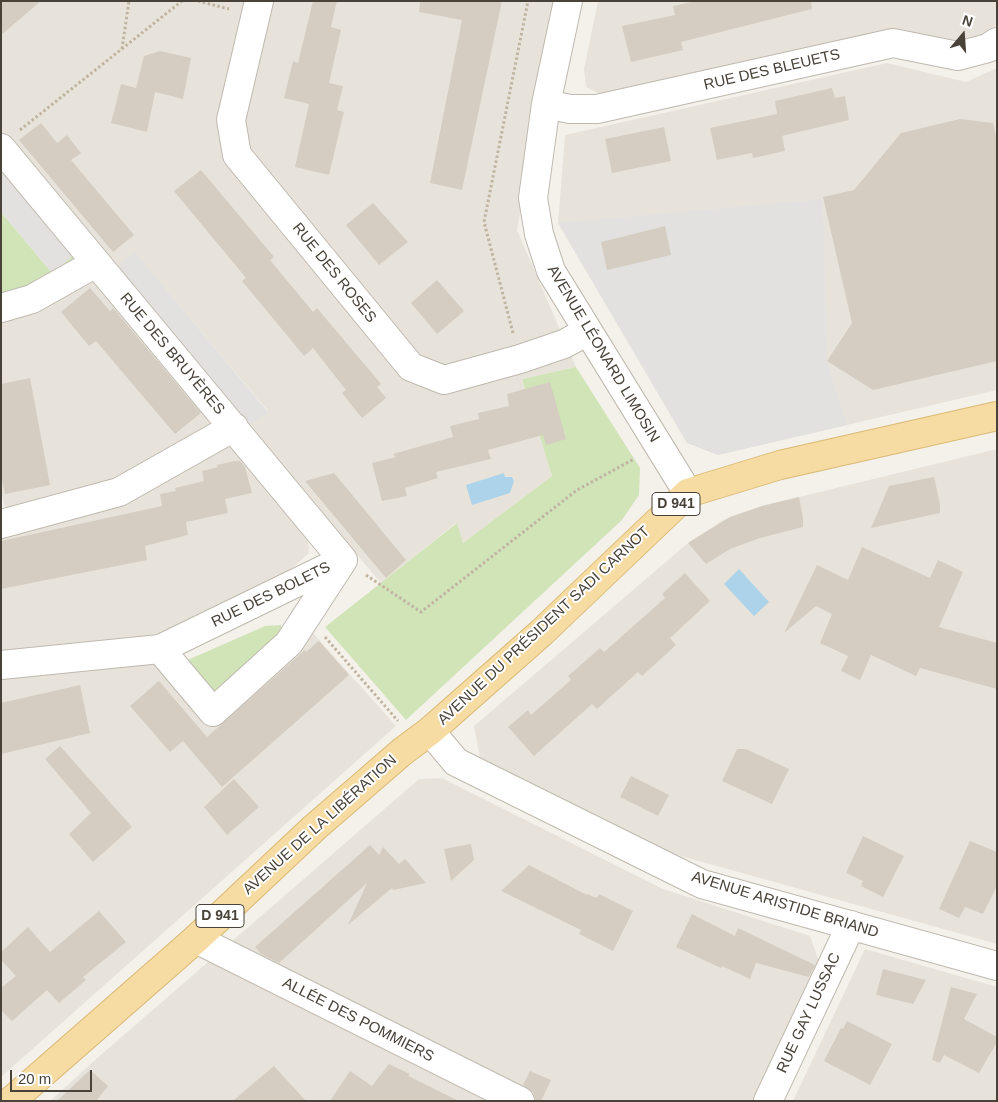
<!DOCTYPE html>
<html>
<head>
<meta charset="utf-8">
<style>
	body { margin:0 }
	#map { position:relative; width:998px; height:1102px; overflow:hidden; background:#f4f1eb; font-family:Helvetica,sans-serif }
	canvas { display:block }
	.frame { position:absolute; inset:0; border:2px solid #484239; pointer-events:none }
	.north { position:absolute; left:938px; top:10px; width:50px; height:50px; -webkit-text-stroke:4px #fff; paint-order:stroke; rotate:18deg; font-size:14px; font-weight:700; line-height:20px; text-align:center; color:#484239 }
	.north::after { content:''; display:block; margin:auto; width:18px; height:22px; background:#484239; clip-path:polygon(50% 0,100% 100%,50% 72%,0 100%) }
	.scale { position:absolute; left:10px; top:1070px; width:82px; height:22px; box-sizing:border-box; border:2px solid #484239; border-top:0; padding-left:6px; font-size:15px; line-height:18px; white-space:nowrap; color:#484239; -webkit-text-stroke:4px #fff; paint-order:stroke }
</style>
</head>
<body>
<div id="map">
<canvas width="998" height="1102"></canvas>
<div class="frame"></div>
<div class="north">N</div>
<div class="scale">20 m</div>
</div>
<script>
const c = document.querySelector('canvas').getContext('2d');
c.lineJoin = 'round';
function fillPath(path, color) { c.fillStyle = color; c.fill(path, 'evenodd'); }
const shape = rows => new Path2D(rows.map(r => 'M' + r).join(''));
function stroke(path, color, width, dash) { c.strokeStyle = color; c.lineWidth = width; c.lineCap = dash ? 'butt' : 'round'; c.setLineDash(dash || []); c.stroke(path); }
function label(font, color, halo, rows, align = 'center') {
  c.font = font + ' Helvetica,sans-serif'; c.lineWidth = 4; c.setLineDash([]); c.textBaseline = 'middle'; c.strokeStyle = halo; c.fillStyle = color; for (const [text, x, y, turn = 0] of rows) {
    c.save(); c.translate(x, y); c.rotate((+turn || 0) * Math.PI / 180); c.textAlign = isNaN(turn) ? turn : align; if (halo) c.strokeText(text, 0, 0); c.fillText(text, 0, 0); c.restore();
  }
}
const residential = shape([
	[1,1,556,1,517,230,576,367,522,379,552,476,463,543,456,523,381,583,248,426,268,411,135,253,114,268,1,134],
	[598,1,997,1,997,25,968,44,886,33,600,94,586,87,584,69],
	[887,63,966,82,997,68,997,390,718,455,687,443,558,223,565,135],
	[95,275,217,423,110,489,7,514,1,492,1,316],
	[237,440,307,521,309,553,260,596,161,639,1,656,1,537],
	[997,449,997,944,670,853,480,758,474,726,688,543,723,520,762,506],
	[313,633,396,726,1,1077,1,675,151,660,208,723],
	[442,778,663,889,810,936,819,961,754,1101,50,1101,95,1060,419,779],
	[865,949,997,987,997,1101,793,1101]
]);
const green = shape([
	[1,212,53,274,74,254,82,263,1,299],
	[576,367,640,468,639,495,622,520,406,720,325,627,457,523,463,543,552,476,522,379],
	[281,625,282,637,213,700,181,663,265,626]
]);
const parking = shape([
	[1,165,74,254,53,274,1,212],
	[823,199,827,361,847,425,718,455,687,443,558,223],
	[135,252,268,412,248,426,114,268]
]);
const water = shape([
	[504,473,505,477,512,477,514,481,510,493,472,505,466,485],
	[739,569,769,602,754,616,724,584]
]);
const building = shape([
	[1,1,41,1,1,35],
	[313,1,337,1,331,27,341,30,329,83,343,86,337,110,344,112,329,175,295,167,309,104,284,98,293,61,298,63],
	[420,1,502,1,462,190,430,183,462,20,419,12],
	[695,1,811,1,812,9,681,42,683,50,631,62,622,26,675,15,673,6],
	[160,51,191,58,183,99,155,92,147,132,111,123,121,84,136,88,144,56],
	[832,88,835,98,845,96,849,120,782,136,785,151,753,158,752,153,717,160,710,128,777,114,775,101],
	[960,119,993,123,997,140,997,361,873,390,827,361,852,323,823,197,854,190,901,133],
	[41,123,57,143,67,135,81,153,71,160,134,235,113,252,19,140],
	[664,127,671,161,612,173,605,139],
	[201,170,274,257,270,260,313,312,317,308,381,384,377,387,386,398,362,418,342,393,346,390,313,348,304,356,242,281,246,278,174,191],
	[373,203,408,242,379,265,346,225],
	[665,226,671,255,607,270,601,242],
	[437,280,464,311,437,334,411,303],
	[90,288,110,311,113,308,201,413,175,434,96,341,89,346,61,312],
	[30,378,50,485,5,494,1,476,1,384],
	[550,382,566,439,546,445,543,435,488,450,491,459,436,472,438,478,405,488,407,496,382,501,372,463,396,457,393,454,453,437,450,426,479,419,478,413,509,406,507,394],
	[235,461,240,461,245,467,252,493,225,499,228,513,186,522,188,535,145,546,147,560,1,589,1,541,162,506,160,494,176,491,175,488,204,481,202,471,218,467,217,465],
	[334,473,406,560,386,578,305,481],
	[934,477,940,504,940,513,871,528,889,486],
	[799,497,803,518,803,527,760,538,730,549,706,564,688,543,730,517,762,506],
	[862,547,930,578,938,560,963,572,939,627,997,643,997,689,920,668,916,676,871,655,860,680,841,671,848,656,820,643,832,614,816,606,784,633,817,565,848,580],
	[685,573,710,601,670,638,676,645,642,676,638,672,597,709,592,704,534,756,508,727,528,710,531,715,571,680,568,676,600,648,604,652,665,598,662,594],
	[319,641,349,675,222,787,183,741,170,752,130,706,159,681,207,737,305,650,306,652],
	[80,685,90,733,1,754,1,703],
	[60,746,132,827,93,862,69,834,91,813,45,759],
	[737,749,746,749,789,769,772,804,722,781],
	[631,776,669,795,658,816,620,797],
	[234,779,259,807,227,835,204,807],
	[863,836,904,856,883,897,861,886,863,881,846,873],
	[970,841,997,852,997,886,983,914,965,907,959,918,939,909],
	[471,844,474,860,451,881,444,849],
	[370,845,379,855,383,847,399,864,405,859,426,883,393,890,392,888,348,925,367,883,279,963,261,954,255,947],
	[529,865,587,895,587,894,597,898,599,894,633,911,613,951,579,934,581,930,501,891],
	[99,911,126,942,83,977,86,980,59,1003,47,990,12,1021,1,1010,1,988,16,976,1,960,1,952,28,927,50,952],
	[692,914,735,936,738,928,815,965,809,977,756,963,750,979,722,966,721,968,676,947],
	[883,969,926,980,913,1004,876,995],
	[951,987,977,994,964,1019,997,1037,997,1042,979,1073,944,1055,940,1063,932,1060],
	[847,1021,892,1044,870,1085,824,1061,841,1028,843,1029],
	[389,1064,410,1074,408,1076,459,1101,330,1101,350,1071,372,1086],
	[274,1066,306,1101,233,1101,256,1081],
	[90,1070,108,1086,96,1101,57,1101],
	[530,1071,551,1080,541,1101,536,1101,533,1092,523,1085]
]);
const path = shape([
	[198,1,229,9],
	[122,49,129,1],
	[20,130,182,1],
	[513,333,484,222,528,1],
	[366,575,421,612,577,490,634,459],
	[325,637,398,721]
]);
const minor = shape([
	[259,1,231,120,237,155,411,367,444,380,520,359,564,344,588,331],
	[568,1,546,104,533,198,539,234,551,271,688,493],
	[546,104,570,109,597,109,893,43,958,56,988,48,997,42],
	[1,148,343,560],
	[1,308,32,299,96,263],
	[1,524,119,492,234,427],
	[1,665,160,649,343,560,289,643,213,712,160,649],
	[430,731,456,762,702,884,997,966],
	[196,939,520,1101],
	[768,1101,851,925]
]);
const major = shape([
	[11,1101,196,939,314,828,403,751,430,731,541,633,688,493,780,465,997,416]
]);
const shields = [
	[676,504,48],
	[220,916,48]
];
const shieldNames = [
	["D 941",676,504],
	["D 941",220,916]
];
const streetNames = [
	["RUE DES BLEUETS",772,70,-13],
	["RUE DES ROSES",334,273,51],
	["RUE DES BRUYÈRES",172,354,50],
	["AVENUE LÉONARD LIMOSIN",603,354,59],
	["RUE DES BOLETS",271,595,-26],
	["AVENUE DU PRÉSIDENT SADI CARNOT",544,626,-43],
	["AVENUE DE LA LIBÉRATION",320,825,-42],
	["AVENUE ARISTIDE BRIAND",785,905,17],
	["RUE GAY LUSSAC",809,1013,-65],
	["ALLÉE DES POMMIERS",358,1020,27]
];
fillPath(residential, '#e8e3da');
fillPath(green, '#d1e4b8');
fillPath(parking, '#e3e1df');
fillPath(water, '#add3eb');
fillPath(building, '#d5cdc1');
stroke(minor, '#bfb9ae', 30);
stroke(major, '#dab973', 30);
stroke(path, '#c0b4a1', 3, [2.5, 2.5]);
stroke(minor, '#fff', 28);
stroke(major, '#f6dca2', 28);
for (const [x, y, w] of shields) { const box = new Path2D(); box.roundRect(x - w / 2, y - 11.5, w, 23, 4); c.fillStyle = '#fff'; c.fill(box); stroke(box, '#484239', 1); }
label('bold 14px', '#484239', null, shieldNames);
label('15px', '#484239', '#fff', streetNames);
</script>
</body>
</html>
